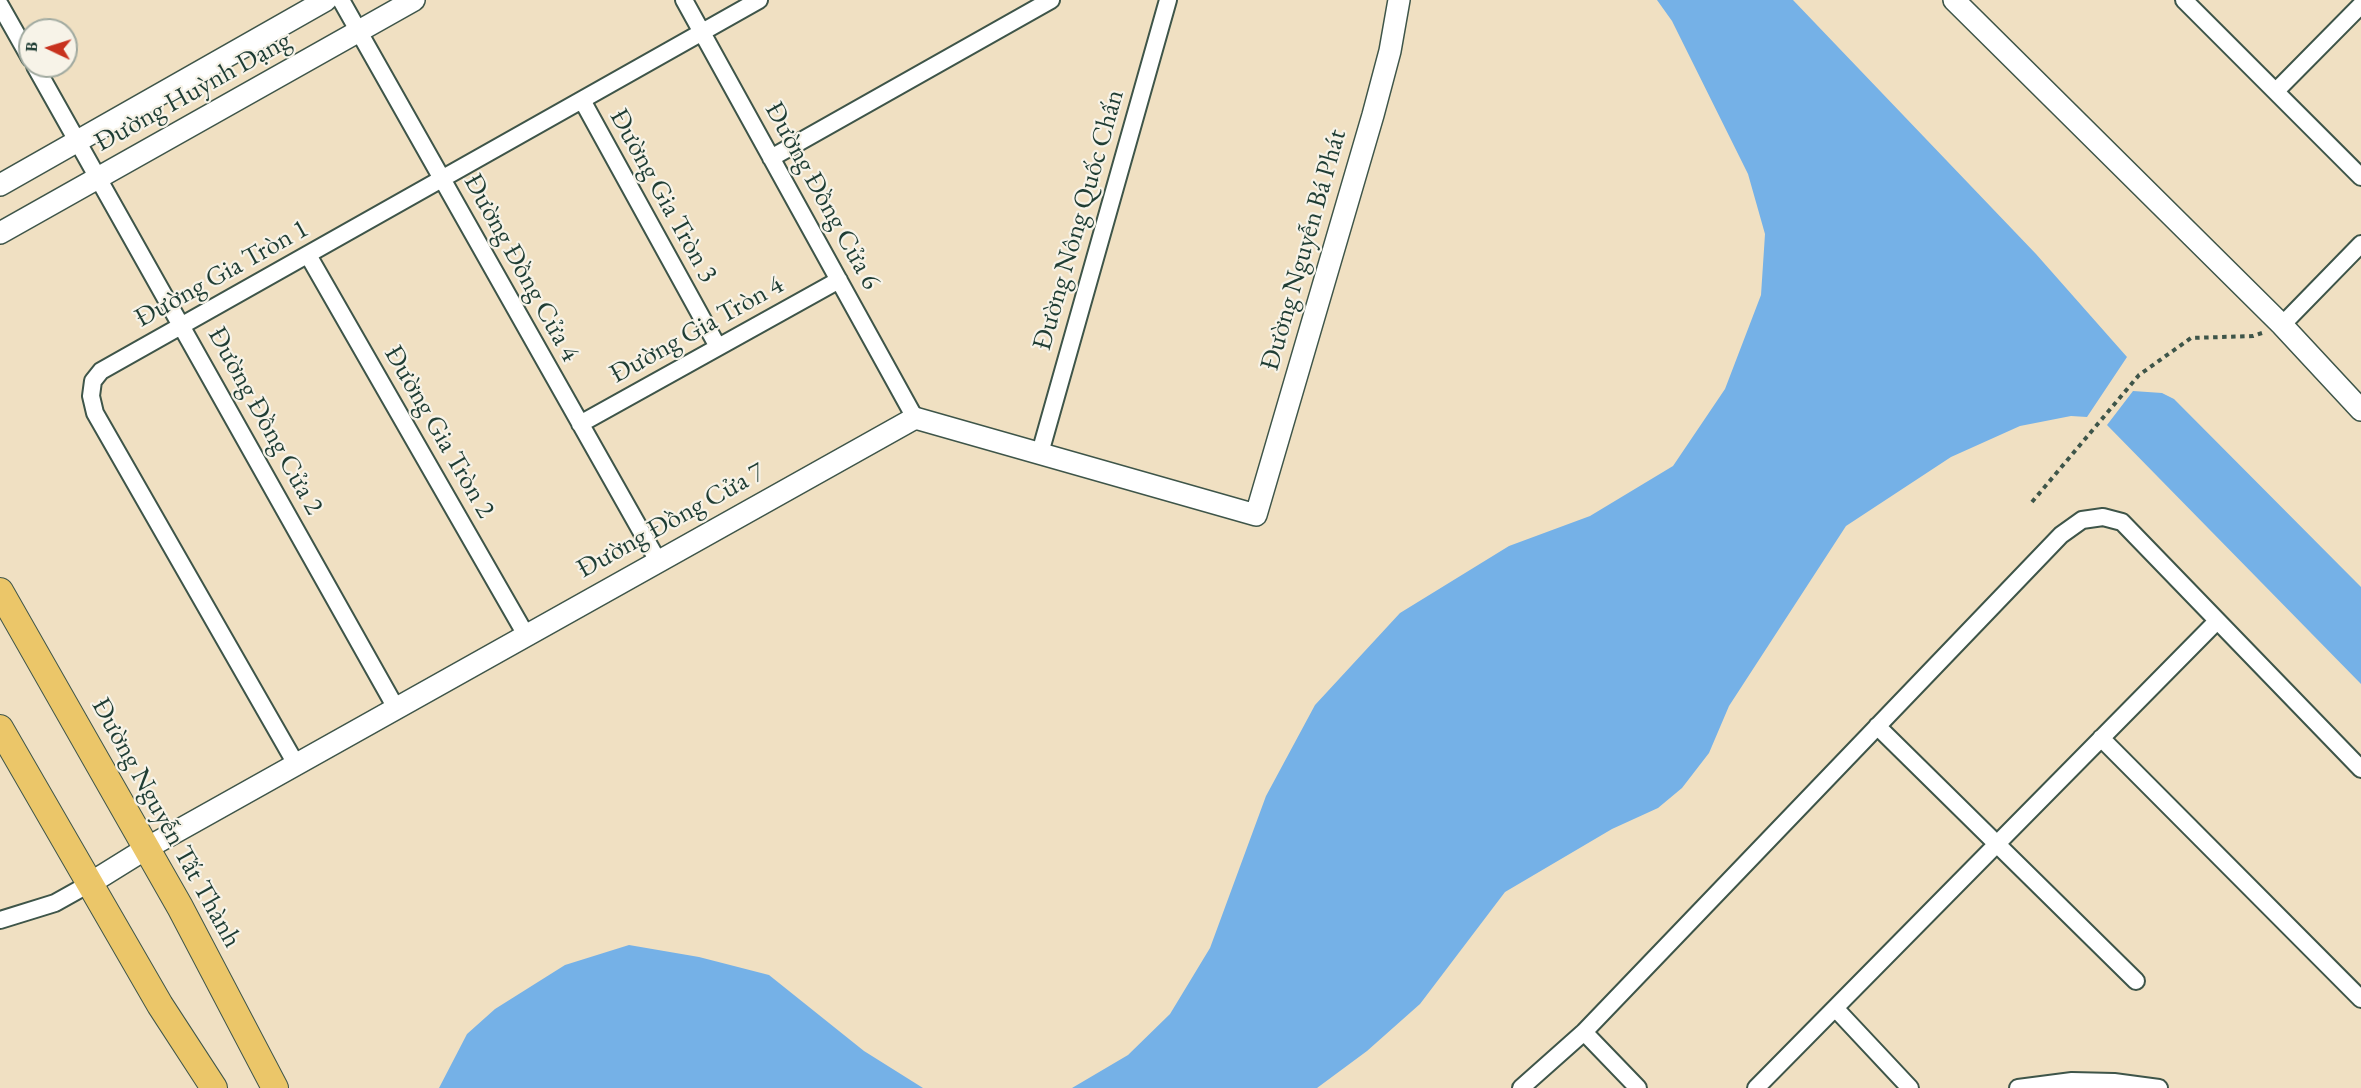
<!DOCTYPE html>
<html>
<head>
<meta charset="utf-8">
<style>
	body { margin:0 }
	#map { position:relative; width:2361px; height:1088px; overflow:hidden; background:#f0e0c2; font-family:"EB Garamond",serif }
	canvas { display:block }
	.north { position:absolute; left:18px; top:18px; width:60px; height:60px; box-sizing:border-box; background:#f7f3e8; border:2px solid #a1aaa0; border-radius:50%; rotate:274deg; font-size:16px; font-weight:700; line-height:24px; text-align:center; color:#1f3d34 }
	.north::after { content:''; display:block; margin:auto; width:21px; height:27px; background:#c8321e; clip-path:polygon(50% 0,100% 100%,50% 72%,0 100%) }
</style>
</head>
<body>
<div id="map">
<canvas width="2361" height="1088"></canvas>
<div class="north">B</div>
</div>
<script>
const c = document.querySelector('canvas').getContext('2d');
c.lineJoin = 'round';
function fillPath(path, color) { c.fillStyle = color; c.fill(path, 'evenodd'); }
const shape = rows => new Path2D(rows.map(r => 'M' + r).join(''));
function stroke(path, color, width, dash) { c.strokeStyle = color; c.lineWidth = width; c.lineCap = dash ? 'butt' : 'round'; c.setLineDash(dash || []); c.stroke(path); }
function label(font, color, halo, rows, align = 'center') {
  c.font = font + ' "EB Garamond",serif'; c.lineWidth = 4.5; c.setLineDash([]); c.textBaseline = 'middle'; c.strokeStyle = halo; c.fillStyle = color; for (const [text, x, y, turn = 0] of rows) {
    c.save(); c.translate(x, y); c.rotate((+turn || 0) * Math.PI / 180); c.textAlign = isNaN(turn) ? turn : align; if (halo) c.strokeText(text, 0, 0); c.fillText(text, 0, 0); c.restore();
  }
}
const water = shape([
	[1657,0,1793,0,2036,254,2127,357,2087,417,2071,416,2020,426,1951,457,1846,526,1729,706,1709,753,1682,788,1658,808,1612,829,1505,892,1420,1004,1367,1051,1317,1088,1072,1088,1128,1055,1170,1014,1210,948,1266,796,1315,705,1400,613,1509,546,1590,516,1673,466,1725,389,1761,295,1765,234,1748,174,1672,21],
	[2133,391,2162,393,2174,399,2361,587,2361,684,2107,425],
	[629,945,699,957,769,975,864,1051,923,1088,439,1088,467,1034,495,1009,565,965]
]);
const path = shape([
	[2032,502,2139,375,2191,338,2253,336,2262,333]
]);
const minor = shape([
	[341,0,658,561],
	[684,0,915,418],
	[2184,0,2361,177],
	[0,5,30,58],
	[35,66,396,708],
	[2276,91,2361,5],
	[582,100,718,347],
	[771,158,1051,0],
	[308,255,526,635],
	[2282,325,2361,244],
	[580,424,839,280],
	[1040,453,1168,0],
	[1877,726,2136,981],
	[2101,738,2361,999],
	[296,764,95,413,91,396,93,381,101,371,759,0],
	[0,920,55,903,89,884],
	[1835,1008,1910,1088],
	[1584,1032,1638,1088],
	[1521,1088,1584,1032,2061,535,2082,520,2103,517,2122,522,2361,769],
	[1756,1088,2217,621],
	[2018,1088,2072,1081,2114,1082,2159,1088]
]);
const tertiary = shape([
	[1954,0,2282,325,2361,410],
	[0,185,326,0],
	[0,233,414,0],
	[89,884,147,848,915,418,1256,515,1373,115,1390,51,1399,0]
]);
const primary = shape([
	[0,591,180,907,275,1088],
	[0,728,160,1005,214,1088]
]);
const streetNames = [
	["Đường Huỳnh Dạng",193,92,-29],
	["Đường Gia Tròn 3",663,196,61],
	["Đường Đồng Cửa 6",822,196,61],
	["Đường Nông Quốc Chấn",1079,220,-74],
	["Đường Nguyễn Bá Phát",1304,250,-74],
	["Đường Đồng Cửa 4",521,268,61],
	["Đường Gia Tròn 1",222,274,-29],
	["Đường Gia Tròn 4",697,330,-29],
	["Đường Đồng Cửa 2",265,421,61],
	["Đường Gia Tròn 2",439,432,60],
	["Đường Đồng Cửa 7",671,521,-29],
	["Đường Nguyễn Tất Thành",166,823,61]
];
fillPath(water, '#75b1e7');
stroke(minor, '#3e5549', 20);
stroke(tertiary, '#3e5549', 24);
stroke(primary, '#3e5549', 28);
stroke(path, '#3e5549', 4, [4.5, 4.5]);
stroke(minor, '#fff', 16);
stroke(tertiary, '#fff', 21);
stroke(primary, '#ebc669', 26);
label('27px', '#1f3d34', '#f7f3e8', streetNames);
</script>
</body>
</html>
